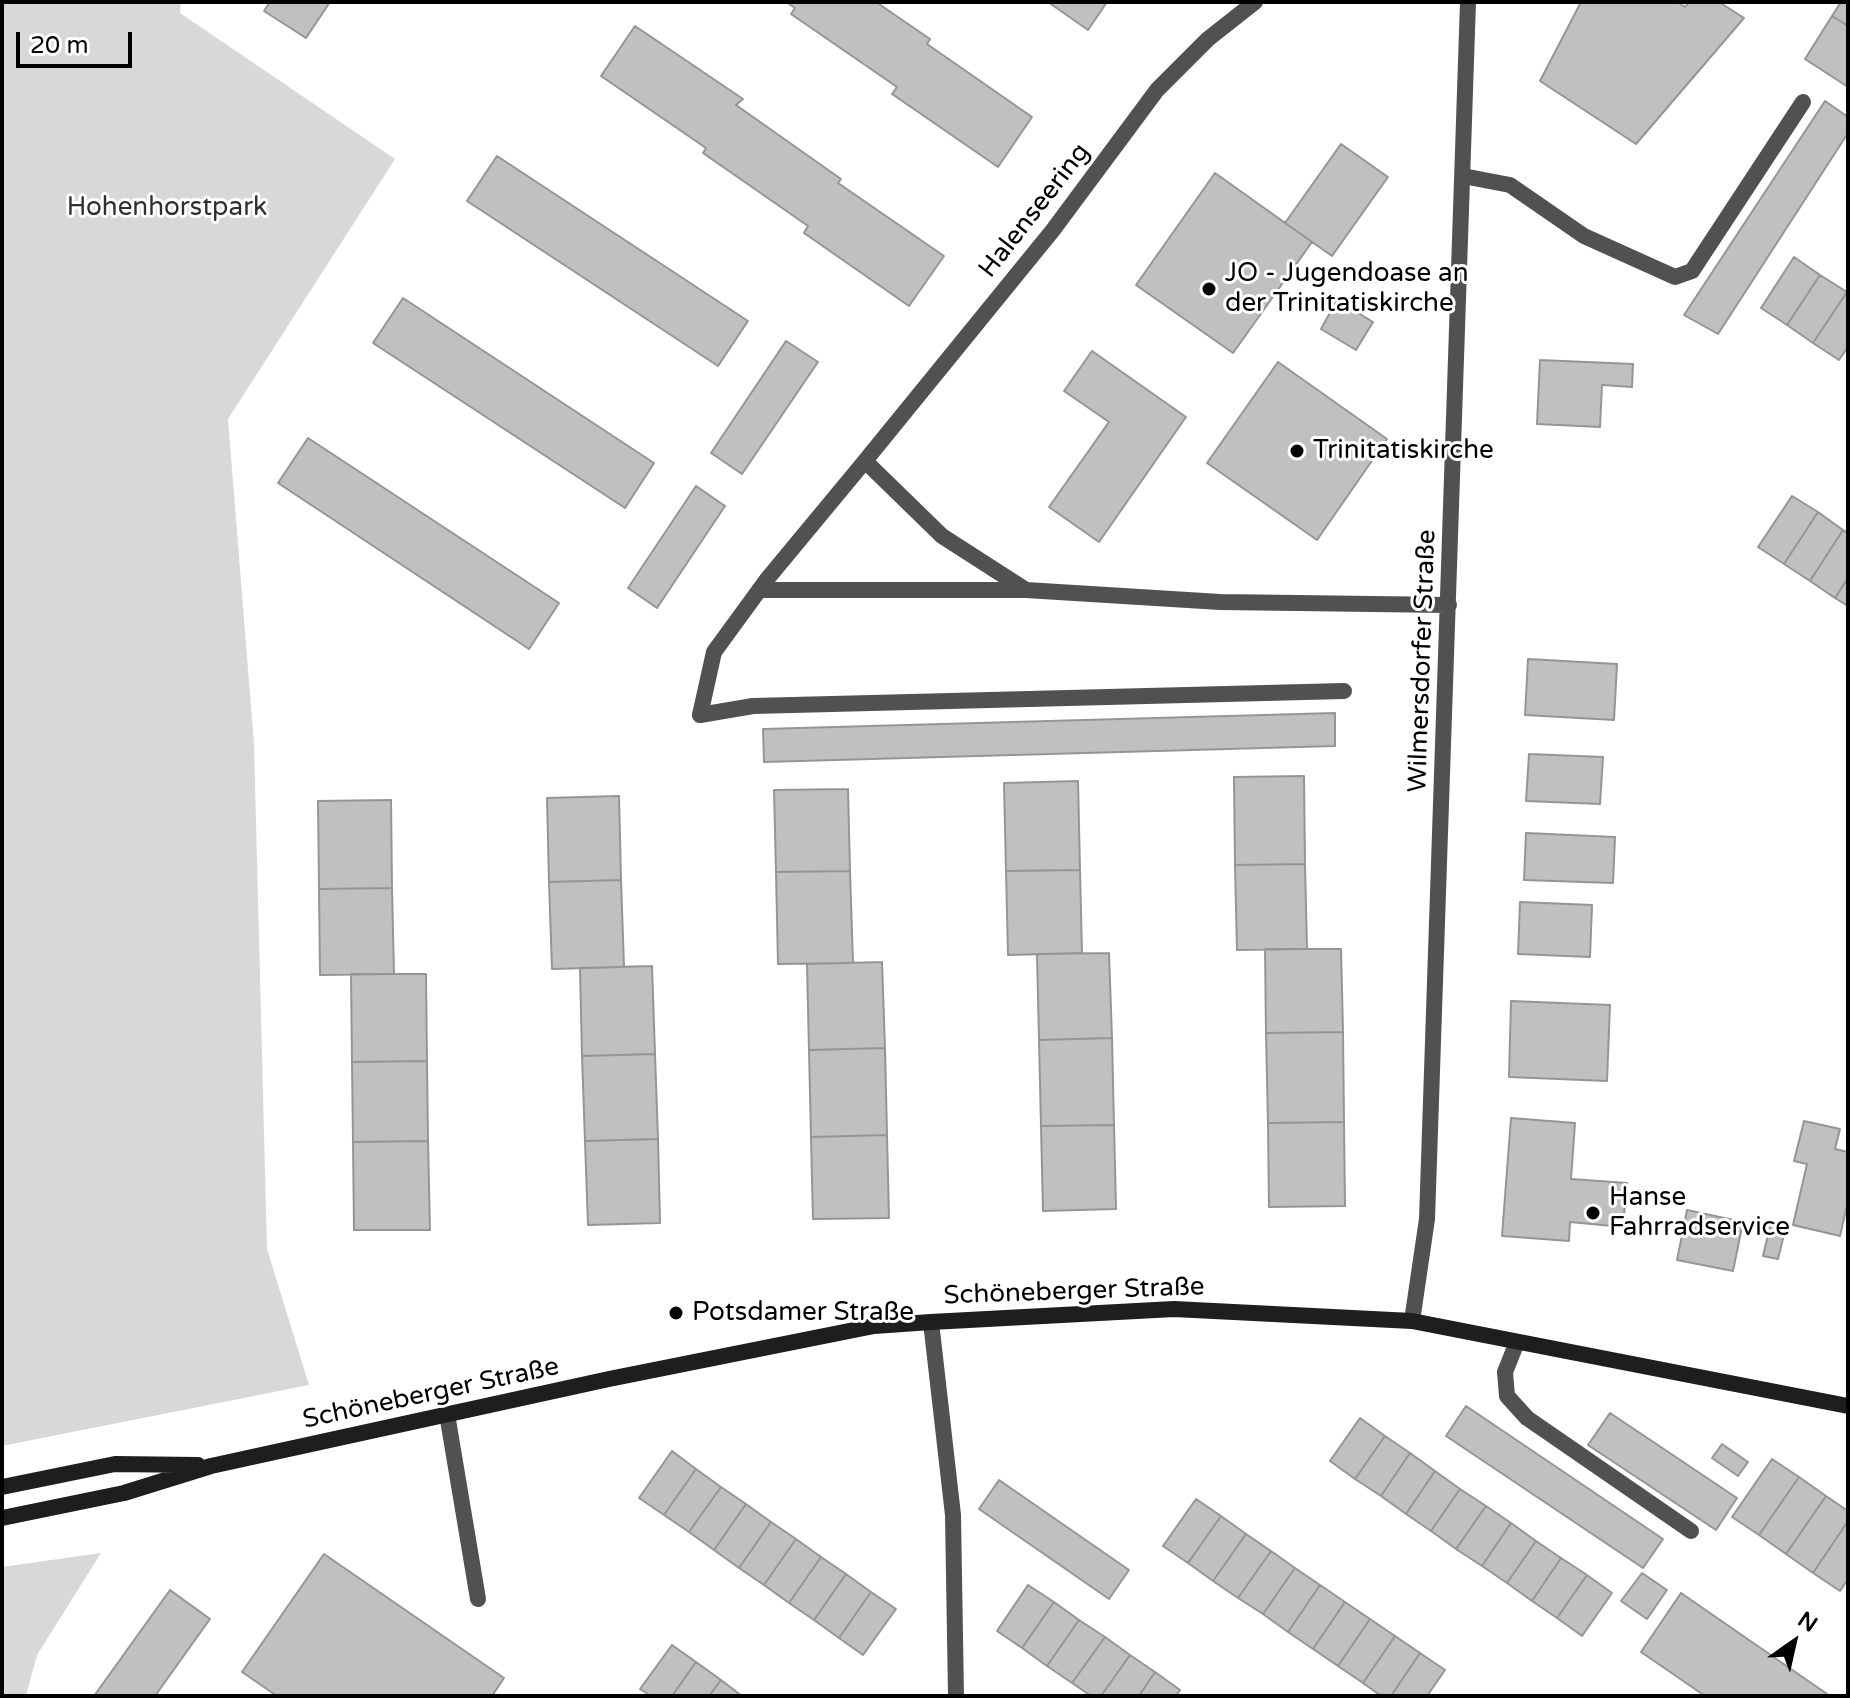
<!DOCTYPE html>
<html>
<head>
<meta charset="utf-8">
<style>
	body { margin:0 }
	#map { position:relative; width:1850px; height:1698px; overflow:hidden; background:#fff; font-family:"Varela Round",sans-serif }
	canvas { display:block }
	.frame { position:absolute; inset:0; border:4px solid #000; pointer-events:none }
	.north { position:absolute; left:1754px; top:1602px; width:80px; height:80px; -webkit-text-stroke:6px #fff; paint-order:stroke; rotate:34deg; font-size:22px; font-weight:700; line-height:32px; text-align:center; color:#000 }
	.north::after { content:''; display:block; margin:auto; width:28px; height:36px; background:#000; clip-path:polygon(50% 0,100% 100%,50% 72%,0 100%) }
	.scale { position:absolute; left:16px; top:32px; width:116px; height:36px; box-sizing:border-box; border:4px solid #000; border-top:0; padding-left:10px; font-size:24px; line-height:28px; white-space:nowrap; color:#000; -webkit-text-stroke:6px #fff; paint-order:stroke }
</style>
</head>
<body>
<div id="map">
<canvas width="1850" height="1698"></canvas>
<div class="frame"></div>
<div class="north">N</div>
<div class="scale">20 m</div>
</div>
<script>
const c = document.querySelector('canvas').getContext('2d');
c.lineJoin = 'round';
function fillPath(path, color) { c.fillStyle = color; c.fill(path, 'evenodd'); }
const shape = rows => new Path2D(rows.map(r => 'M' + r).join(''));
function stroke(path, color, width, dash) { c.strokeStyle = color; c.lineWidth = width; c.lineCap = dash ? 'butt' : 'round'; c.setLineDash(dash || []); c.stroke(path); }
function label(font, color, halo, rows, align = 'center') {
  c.font = font + ' "Varela Round",sans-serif'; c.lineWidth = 6; c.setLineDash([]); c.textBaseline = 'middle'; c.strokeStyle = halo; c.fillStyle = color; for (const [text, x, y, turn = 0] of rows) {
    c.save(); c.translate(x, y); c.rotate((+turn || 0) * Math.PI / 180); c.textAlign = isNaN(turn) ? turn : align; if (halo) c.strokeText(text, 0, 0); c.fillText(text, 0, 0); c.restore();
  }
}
const green = shape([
	[2,2,181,2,180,13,395,159,228,419,254,744,267,1249,309,1385,2,1446],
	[101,1553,37,1655,26,1696,2,1696,2,1567]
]);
const building = shape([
	[270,2,330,2,306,38,264,11,270,2],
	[786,2,876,2,930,39,927,44,1032,117,998,167,892,94,897,87,791,14,795,8,786,2],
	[1048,2,1107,2,1088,30,1048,2],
	[1581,2,1677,2,1685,7,1689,2,1719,2,1744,18,1636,144,1540,81,1581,2],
	[1841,2,1848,2,1848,26,1832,16,1841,2],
	[1832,16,1848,26,1848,87,1805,59,1832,16],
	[635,26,743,99,736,105,841,179,838,183,944,256,909,306,804,233,808,226,703,153,706,148,601,76,635,26],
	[1825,101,1848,117,1848,133,1718,334,1684,315,1825,101],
	[1341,144,1388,177,1332,256,1285,223,1341,144],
	[497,156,748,321,718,366,467,201,497,156],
	[1215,173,1312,242,1233,353,1136,285,1215,173],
	[1794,257,1820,275,1787,325,1761,308,1794,257],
	[1820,275,1847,292,1813,343,1787,325,1820,275],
	[1847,292,1848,347,1839,360,1813,343,1847,292],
	[403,298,654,463,625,508,373,343,403,298],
	[1337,300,1373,322,1356,350,1321,329,1337,300],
	[786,341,818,362,742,474,711,453,786,341],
	[1092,351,1186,417,1099,542,1049,507,1109,422,1064,391,1092,351],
	[1540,360,1633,364,1632,387,1602,385,1600,427,1537,424,1540,360],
	[1278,362,1387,439,1317,540,1207,463,1278,362],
	[308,438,559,603,529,649,278,483,308,438],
	[696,486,725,506,657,608,628,588,696,486],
	[1792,496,1818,512,1784,564,1758,547,1792,496],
	[1818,512,1843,530,1810,581,1784,564,1818,512],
	[1843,530,1848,533,1848,578,1835,598,1810,581,1843,530],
	[1848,578,1848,606,1835,598,1848,578],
	[1528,659,1617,664,1614,720,1525,715,1528,659],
	[1335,713,1335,746,764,762,763,729,1335,713],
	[1529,754,1603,757,1600,804,1526,801,1529,754],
	[1304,776,1305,864,1235,865,1234,777,1304,776],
	[1078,781,1080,870,1006,871,1004,783,1078,781],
	[848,789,850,871,776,872,774,790,848,789],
	[619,796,621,880,549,882,547,798,619,796],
	[391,800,392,888,319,889,318,801,391,800],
	[1526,833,1615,837,1613,883,1524,880,1526,833],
	[1305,864,1307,949,1237,950,1235,865,1305,864],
	[1080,870,1082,953,1008,955,1006,871,1080,870],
	[850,871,853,963,778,964,776,872,850,871],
	[621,880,624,967,552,969,549,882,621,880],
	[392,888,394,974,320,975,319,889,392,888],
	[1520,902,1592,905,1590,957,1518,954,1520,902],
	[1265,949,1341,949,1343,1032,1266,1033,1265,949],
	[1109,953,1112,1038,1039,1040,1037,954,1109,953],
	[882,962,885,1048,809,1050,807,964,882,962],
	[652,966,655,1054,582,1056,580,968,652,966],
	[351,974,426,974,427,1061,352,1062,351,974],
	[1511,1001,1610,1005,1607,1081,1509,1077,1511,1001],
	[1343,1032,1344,1122,1268,1123,1266,1033,1343,1032],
	[1112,1038,1114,1125,1041,1126,1039,1040,1112,1038],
	[885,1048,887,1135,811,1137,809,1050,885,1048],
	[655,1054,658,1139,585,1141,582,1056,655,1054],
	[427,1061,428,1141,353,1142,352,1062,427,1061],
	[1511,1118,1575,1123,1571,1179,1627,1183,1623,1227,1570,1222,1569,1241,1502,1236,1511,1118],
	[1804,1121,1840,1129,1835,1149,1848,1152,1848,1201,1840,1236,1793,1225,1807,1164,1794,1161,1804,1121],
	[1344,1122,1345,1206,1269,1207,1268,1123,1344,1122],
	[1114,1125,1116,1209,1043,1211,1041,1126,1114,1125],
	[887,1135,889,1218,813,1219,811,1137,887,1135],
	[658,1139,660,1223,588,1225,585,1141,658,1139],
	[428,1141,430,1230,354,1230,353,1142,428,1141],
	[1687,1210,1743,1222,1733,1271,1677,1260,1687,1210],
	[1771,1222,1786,1226,1778,1259,1763,1256,1771,1222],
	[1466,1406,1663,1539,1643,1568,1446,1436,1466,1406],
	[1610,1413,1737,1498,1716,1530,1588,1445,1610,1413],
	[1360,1418,1385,1436,1355,1479,1330,1461,1360,1418],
	[1385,1436,1410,1453,1381,1496,1355,1479,1385,1436],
	[1722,1444,1748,1462,1738,1476,1712,1458,1722,1444],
	[672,1451,696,1469,664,1515,639,1498,672,1451],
	[1410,1453,1435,1471,1406,1514,1381,1496,1410,1453],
	[1772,1459,1799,1477,1759,1535,1732,1517,1772,1459],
	[696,1469,721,1487,689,1532,664,1515,696,1469],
	[1435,1471,1460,1489,1431,1531,1406,1514,1435,1471],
	[1799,1477,1826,1496,1786,1554,1759,1535,1799,1477],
	[999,1480,1129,1570,1109,1599,979,1509,999,1480],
	[721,1487,746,1504,714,1550,689,1532,721,1487],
	[1460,1489,1486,1506,1456,1549,1431,1531,1460,1489],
	[1826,1496,1848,1511,1848,1521,1813,1573,1786,1554,1826,1496],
	[1196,1499,1221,1516,1188,1563,1163,1546,1196,1499],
	[746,1504,771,1522,739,1568,714,1550,746,1504],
	[1486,1506,1511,1523,1482,1566,1456,1549,1486,1506],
	[1221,1516,1246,1534,1213,1581,1188,1563,1221,1516],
	[1848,1521,1848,1579,1840,1591,1813,1573,1848,1521],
	[771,1522,796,1539,764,1585,739,1568,771,1522],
	[1511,1523,1536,1541,1507,1583,1482,1566,1511,1523],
	[1246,1534,1271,1551,1238,1598,1213,1581,1246,1534],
	[796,1539,821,1557,789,1603,764,1585,796,1539],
	[1536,1541,1561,1558,1532,1601,1507,1583,1536,1541],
	[1271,1551,1295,1568,1263,1614,1238,1598,1271,1551],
	[324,1554,504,1678,492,1696,277,1696,242,1672,324,1554],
	[821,1557,846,1574,814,1620,789,1603,821,1557],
	[1561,1558,1587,1575,1557,1618,1532,1601,1561,1558],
	[1295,1568,1320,1585,1288,1632,1263,1614,1295,1568],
	[1642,1573,1667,1590,1647,1619,1621,1601,1642,1573],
	[846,1574,871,1592,839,1638,814,1620,846,1574],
	[1587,1575,1612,1593,1582,1636,1557,1618,1587,1575],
	[1028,1585,1054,1602,1022,1648,997,1631,1028,1585],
	[1320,1585,1345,1602,1313,1649,1288,1632,1320,1585],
	[170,1590,210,1619,155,1696,94,1696,170,1590],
	[871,1592,896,1609,863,1655,839,1638,871,1592],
	[1681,1593,1830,1696,1705,1696,1641,1652,1681,1593],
	[1054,1602,1079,1620,1047,1666,1022,1648,1054,1602],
	[1345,1602,1370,1619,1338,1666,1313,1649,1345,1602],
	[1370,1619,1395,1636,1363,1683,1338,1666,1370,1619],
	[1079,1620,1105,1637,1072,1683,1047,1666,1079,1620],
	[1395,1636,1420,1653,1391,1696,1381,1696,1363,1683,1395,1636],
	[1105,1637,1130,1655,1101,1696,1091,1696,1072,1683,1105,1637],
	[672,1645,696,1662,672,1696,651,1696,640,1689,672,1645],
	[1420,1653,1445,1670,1427,1696,1391,1696,1420,1653],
	[1130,1655,1155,1672,1139,1696,1101,1696,1130,1655],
	[696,1662,721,1680,709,1696,672,1696,696,1662],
	[1155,1672,1180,1690,1176,1696,1139,1696,1155,1672],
	[721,1680,742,1696,709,1696,721,1680]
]);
const lane = shape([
	[1463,176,1510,185,1584,236,1675,277,1692,271,1803,102],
	[700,715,753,706,1344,691],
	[1517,1342,1505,1372,1507,1396,1527,1418,1691,1531],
	[447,1414,478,1599]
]);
const street = shape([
	[1255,2,1208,39,1157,90,1053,230,865,461,942,536,1026,590,1220,602,1449,605],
	[759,590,1025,590],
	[700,715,714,652,768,578,865,461],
	[1412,1321,1427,1219,1468,2],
	[931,1322,953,1515,956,1696]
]);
const secondary = shape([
	[2,1487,115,1464,198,1465],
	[2,1518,124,1493,211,1466,609,1379,874,1326,931,1322,1174,1309,1412,1321,1848,1406]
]);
const markers = [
	[1209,289,8,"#000"],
	[1297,451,8,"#000"],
	[1593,1213,8,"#000"],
	[676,1313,8,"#000"]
];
const parkNames = [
	["Hohenhorstpark",167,208]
];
const streetNames = [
	["Halenseering",1035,211,-52],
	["Wilmersdorfer Straße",1423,661,-88],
	["Schöneberger Straße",1074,1292,-2],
	["Schöneberger Straße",431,1394,-12]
];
const poiNames = [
	["JO - Jugendoase an",1225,274],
	["der Trinitatiskirche",1225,304],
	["Trinitatiskirche",1313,451],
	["Hanse",1609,1198],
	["Fahrradservice",1609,1228],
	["Potsdamer Straße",692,1313]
];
fillPath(green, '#d8d8d8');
fillPath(building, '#c0c0c0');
stroke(building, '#959595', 2);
stroke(lane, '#515151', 16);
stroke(street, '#515151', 16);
stroke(secondary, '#1e1e1e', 16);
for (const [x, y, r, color] of markers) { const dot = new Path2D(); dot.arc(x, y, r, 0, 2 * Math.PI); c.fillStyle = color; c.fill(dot); stroke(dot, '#fff', 3); }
label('26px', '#2f2f2f', '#fff', parkNames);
label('26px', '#000', '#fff', streetNames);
label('26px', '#000', '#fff', poiNames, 'left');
</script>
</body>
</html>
